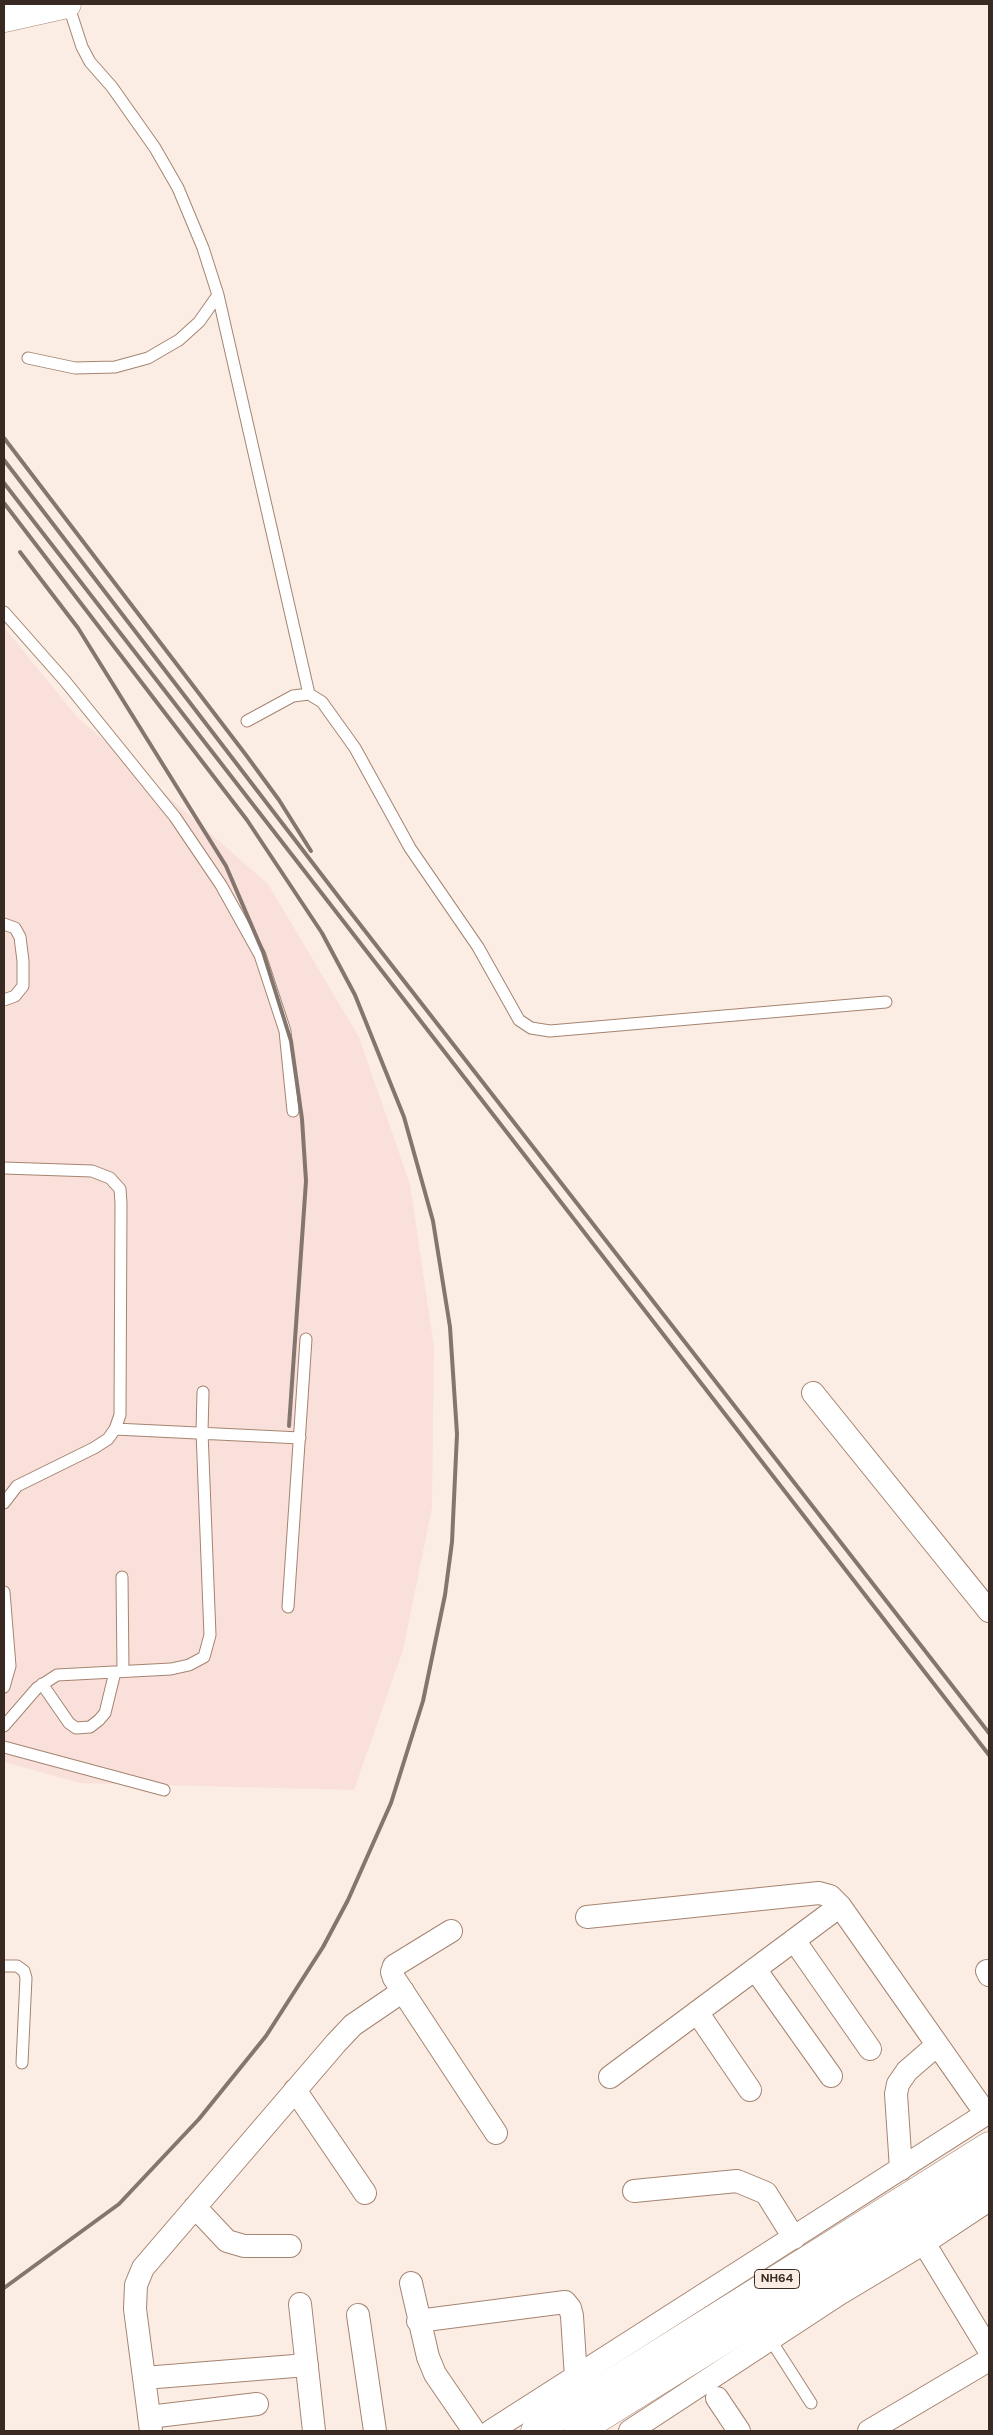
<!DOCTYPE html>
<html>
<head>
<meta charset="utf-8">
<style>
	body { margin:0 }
	#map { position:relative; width:993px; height:2435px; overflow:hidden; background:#fcede4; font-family:"DM Sans",sans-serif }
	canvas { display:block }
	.frame { position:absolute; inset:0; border:5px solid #382a22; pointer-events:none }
</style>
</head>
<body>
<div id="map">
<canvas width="993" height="2435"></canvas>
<div class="frame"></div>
</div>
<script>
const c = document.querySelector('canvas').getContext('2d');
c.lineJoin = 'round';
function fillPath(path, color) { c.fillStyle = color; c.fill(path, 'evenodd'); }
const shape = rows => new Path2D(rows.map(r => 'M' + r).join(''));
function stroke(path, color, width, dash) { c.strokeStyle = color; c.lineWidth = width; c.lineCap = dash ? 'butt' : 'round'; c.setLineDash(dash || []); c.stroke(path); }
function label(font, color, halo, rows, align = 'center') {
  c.font = font + ' "DM Sans",sans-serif'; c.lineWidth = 4; c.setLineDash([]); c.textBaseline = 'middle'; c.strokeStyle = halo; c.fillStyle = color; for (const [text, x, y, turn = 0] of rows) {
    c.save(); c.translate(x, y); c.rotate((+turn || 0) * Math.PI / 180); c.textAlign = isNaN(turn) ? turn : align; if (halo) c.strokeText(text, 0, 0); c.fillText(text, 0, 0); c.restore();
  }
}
const industrial = shape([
	[4,627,76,716,268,884,359,1037,410,1184,434,1347,432,1508,403,1650,354,1790,80,1783,4,1762]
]);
const lane = shape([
	[68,4,82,47,90,62,112,87,155,148,178,188,203,248,218,295,309,694],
	[28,358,75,368,115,367,148,358,179,340,199,322,218,295],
	[4,612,65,681,175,817,221,885,260,955,285,1031,293,1111],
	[247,721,293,696,309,694,322,702,355,748,410,848,478,947,519,1020,531,1028,550,1031,886,1002],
	[4,924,15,928,20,937,23,961,23,986,15,996,4,1000],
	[4,1168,92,1171,110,1178,120,1189,121,1203,120,1415,115,1429,108,1439,94,1448,17,1486,4,1503],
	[115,1429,300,1438],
	[122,1577,123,1671],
	[4,1592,10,1666,4,1687],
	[288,1607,306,1339],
	[42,1684,69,1723,76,1728,90,1727,99,1720,105,1713,115,1672],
	[4,1726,37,1688,57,1675,171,1669,189,1665,204,1657,210,1635,202,1432,203,1392],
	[4,1747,164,1790],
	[4,1966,17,1966,24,1971,26,1978,22,2063],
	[770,2339,811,2403]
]);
const street = shape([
	[813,1393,989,1611],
	[587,1917,819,1893,830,1896,840,1906,986,2114],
	[451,1931,394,1966,392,1972,394,1978,496,2133],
	[794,1940,870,2049],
	[755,1969,831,2076],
	[987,1971,989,1975],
	[697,2012,750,2090],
	[610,2077,840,1906],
	[295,2090,365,2193],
	[901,2169,896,2094,898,2084,907,2071,937,2045],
	[634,2191,737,2181,766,2193,794,2238],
	[195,2207,227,2241,244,2246,290,2246],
	[924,2243,989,2350],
	[411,2283,428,2357,435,2374,474,2431],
	[300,2304,314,2431],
	[358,2315,375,2431],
	[418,2321,565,2302,570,2308,572,2316,576,2378],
	[144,2378,307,2365],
	[717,2398,739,2431],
	[149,2417,257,2404],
	[151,2431,135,2309,136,2285,143,2268,336,2043,353,2025,403,1991],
	[491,2431,989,2112],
	[630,2431,839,2294,924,2243,989,2200],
	[869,2431,989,2360]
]);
const secondary = shape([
	[4,18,67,4]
]);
const highway = shape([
	[535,2431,989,2146],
	[578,2431,989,2174]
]);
const rail = shape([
	[4,438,246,755,279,800,311,851],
	[4,460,341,900,989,1733],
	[4,483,989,1755],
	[4,503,247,820,322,933,355,995,404,1117,433,1221,450,1327,457,1434,452,1542,445,1595,423,1701,391,1803,348,1900,323,1947,266,2036,199,2119,119,2204,4,2288],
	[20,552,78,628,226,866,263,952,291,1041,302,1119,306,1181,289,1426]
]);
const shields = [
	[777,2279,45]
];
const shieldNames = [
	["NH64",777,2279]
];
fillPath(industrial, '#fae0da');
stroke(lane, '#a58470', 13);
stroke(street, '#a58470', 24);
stroke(secondary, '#a58470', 29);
stroke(highway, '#a58470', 29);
stroke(lane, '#fff', 11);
stroke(street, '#fff', 22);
stroke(secondary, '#fff', 28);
stroke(highway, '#fff', 28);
stroke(rail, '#84766e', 4);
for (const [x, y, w] of shields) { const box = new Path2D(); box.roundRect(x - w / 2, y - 9.5, w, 19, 4); c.fillStyle = '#fcede4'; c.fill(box); stroke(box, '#382a22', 1); }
label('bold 12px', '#382a22', null, shieldNames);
</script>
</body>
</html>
